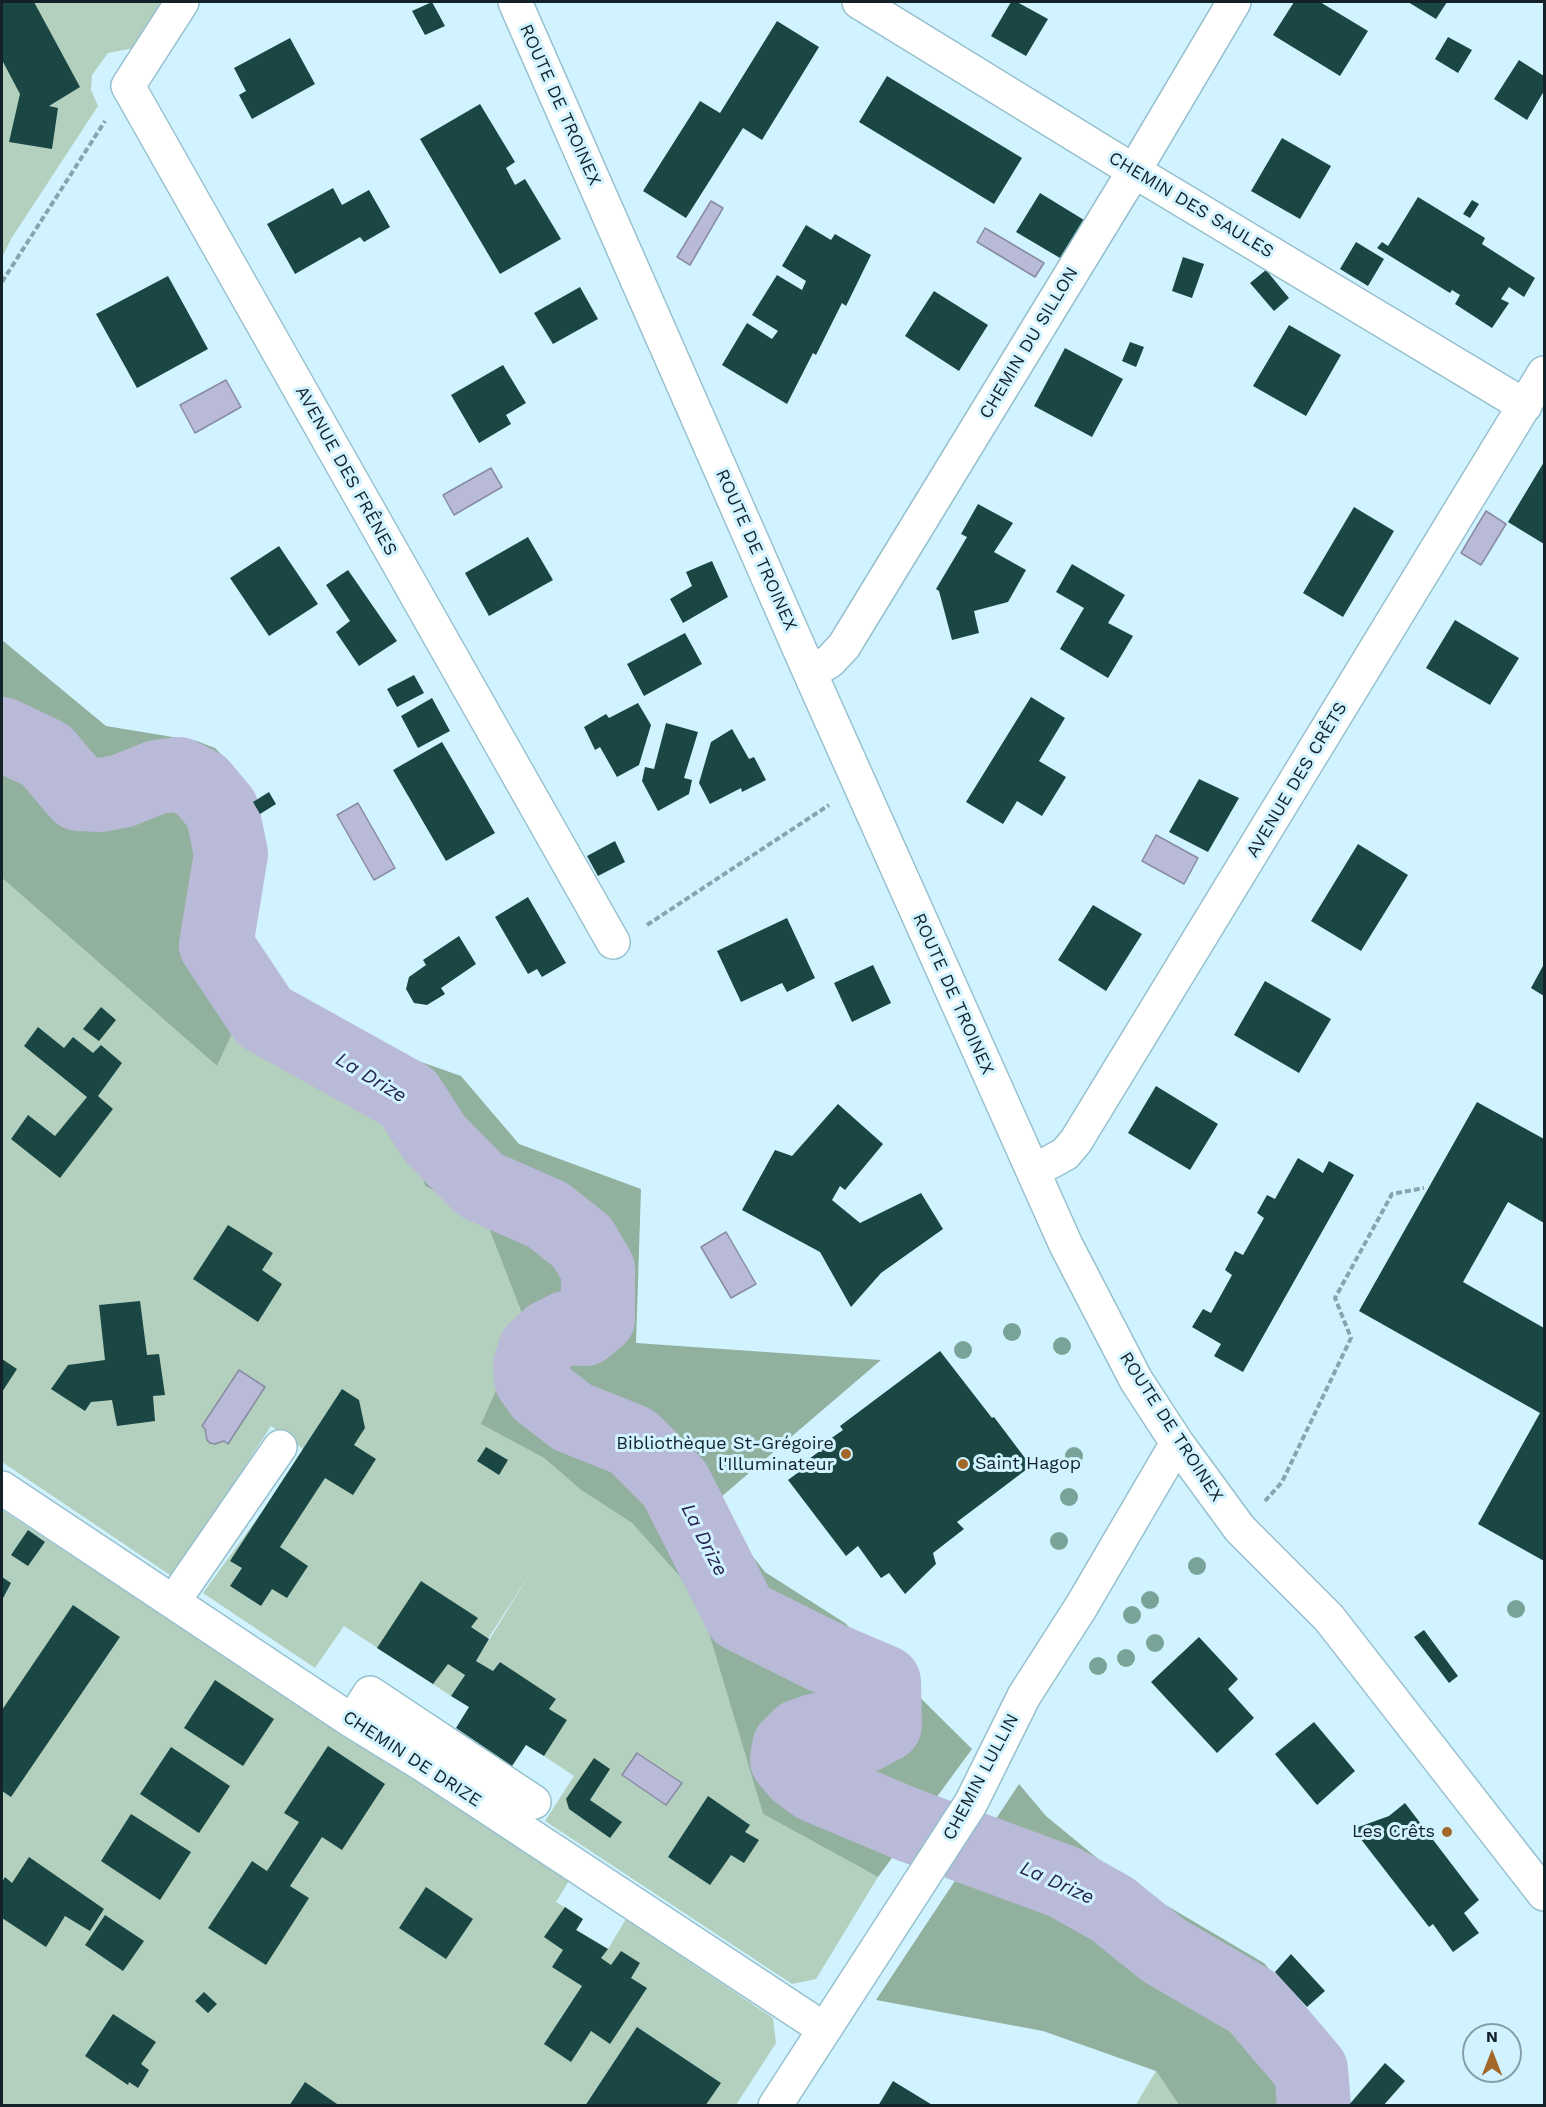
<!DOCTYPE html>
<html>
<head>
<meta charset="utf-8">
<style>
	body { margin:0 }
	#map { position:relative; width:1546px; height:2107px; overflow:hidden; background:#d1f3ff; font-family:"Work Sans",sans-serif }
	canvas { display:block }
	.frame { position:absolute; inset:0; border:3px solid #122228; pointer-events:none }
	.north { position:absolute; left:1462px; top:2023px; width:60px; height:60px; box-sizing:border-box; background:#d1f3ff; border:2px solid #859fa9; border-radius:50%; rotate:0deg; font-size:16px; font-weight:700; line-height:24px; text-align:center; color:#122228 }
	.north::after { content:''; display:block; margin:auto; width:21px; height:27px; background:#a3672a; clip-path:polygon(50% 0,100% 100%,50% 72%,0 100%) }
</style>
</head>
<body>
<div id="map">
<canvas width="1546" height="2107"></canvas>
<div class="frame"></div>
<div class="north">N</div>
</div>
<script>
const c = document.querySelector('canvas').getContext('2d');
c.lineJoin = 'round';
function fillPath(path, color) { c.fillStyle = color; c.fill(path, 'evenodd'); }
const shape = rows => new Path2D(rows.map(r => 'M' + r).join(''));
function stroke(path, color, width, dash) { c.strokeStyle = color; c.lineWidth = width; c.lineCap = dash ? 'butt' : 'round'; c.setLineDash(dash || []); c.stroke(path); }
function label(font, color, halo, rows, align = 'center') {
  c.font = font + ' "Work Sans",sans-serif'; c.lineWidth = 6; c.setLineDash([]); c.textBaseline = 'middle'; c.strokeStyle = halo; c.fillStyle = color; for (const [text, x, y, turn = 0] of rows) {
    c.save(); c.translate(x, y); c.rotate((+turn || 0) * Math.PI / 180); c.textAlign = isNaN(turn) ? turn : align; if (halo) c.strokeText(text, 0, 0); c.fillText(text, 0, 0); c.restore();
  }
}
const green = shape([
	[2,2,164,2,134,48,108,53,92,75,91,90,98,106,11,239,2,258],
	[2,878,217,1066,239,1016,406,1115,425,1186,485,1218,526,1324,482,1424,544,1458,581,1490,632,1523,698,1597,763,1814,878,1877,816,1979,792,1984,545,1821,574,1776,544,1756,567,1720,549,1709,556,1699,527,1680,500,1662,493,1671,476,1661,531,1572,451,1696,344,1626,315,1668,203,1593,272,1498,303,1449,271,1426,173,1577,2,1462],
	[2,1510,569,1881,556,1902,583,1919,577,1930,608,1949,626,1919,773,2018,776,2043,736,2105,2,2105],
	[1156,2071,1179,2105,1135,2106]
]);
const forest = shape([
	[2,640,106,726,197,741,215,748,230,763,245,787,233,910,277,1006,313,1024,461,1076,519,1144,641,1189,636,1343,881,1360,721,1497,721,1516,765,1572,845,1623,972,1749,878,1877,763,1814,698,1597,632,1523,581,1490,544,1458,481,1424,526,1324,485,1218,425,1186,406,1115,240,1016,217,1066,2,878],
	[1019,1784,1046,1816,1125,1881,1264,1963,1310,2019,1330,2073,1332,2105,1179,2105,1156,2071,1043,2031,876,2000]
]);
const water = shape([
	[711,201,723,208,690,265,677,257,711,201],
	[985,228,1044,263,1035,277,977,242,985,228],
	[226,380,241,407,195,433,180,405,226,380],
	[491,468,502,487,454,515,443,495,491,468],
	[1486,511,1506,524,1481,565,1461,553,1486,511],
	[358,803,395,868,374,880,337,815,358,803],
	[1156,835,1198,858,1184,884,1142,861,1156,835],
	[726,1232,756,1284,731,1298,701,1247,726,1232],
	[239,1370,265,1387,228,1444,224,1441,215,1444,210,1443,207,1440,205,1429,202,1426,239,1370],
	[637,1753,682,1783,666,1805,622,1775,637,1753]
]);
const river = shape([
	[2,734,46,755,79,794,101,795,122,791,157,777,179,774,201,785,222,810,231,854,216,945,264,1017,408,1097,435,1139,480,1185,548,1215,582,1242,598,1269,598,1318,585,1329,566,1328,550,1336,535,1350,530,1365,531,1379,541,1393,572,1417,632,1441,675,1484,741,1615,823,1656,884,1682,885,1725,864,1736,817,1730,800,1736,789,1747,787,1760,798,1773,816,1786,909,1825,1064,1882,1112,1909,1163,1950,1254,2003,1311,2070,1314,2106]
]);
const building = shape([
	[2,2,34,2,80,87,49,106,58,108,52,149,9,142,20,94,2,60],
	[432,2,445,26,425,35,412,11],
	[1011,2,1017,2,1048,19,1026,56,991,36],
	[1294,2,1320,2,1368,31,1340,76,1273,35],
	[1408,2,1447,2,1436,19],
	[777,21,819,47,762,140,743,128,686,218,643,191,700,101,720,113],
	[1448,37,1472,50,1458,73,1435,59],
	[290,38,315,84,252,119,239,95,246,91,234,68],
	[1519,60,1544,76,1544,91,1527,120,1494,99],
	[887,76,1022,158,994,204,859,122],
	[480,104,515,162,506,168,515,185,525,179,561,239,500,274,420,139],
	[1282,138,1331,166,1300,219,1251,191],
	[333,188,342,205,369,190,390,227,364,242,360,237,295,274,267,224],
	[1040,193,1084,220,1060,258,1016,232],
	[1418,197,1485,238,1482,244,1535,278,1524,297,1509,287,1501,299,1509,303,1492,328,1455,304,1460,295,1452,290,1450,293,1377,248,1382,242,1388,246],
	[1472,200,1479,204,1470,218,1463,214],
	[806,225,831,240,835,234,871,255,846,306,842,303,816,355,813,353,787,404,722,365,747,323,772,339,778,331,752,315,777,275,802,290,806,281,782,266],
	[1356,242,1384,259,1368,286,1340,269],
	[1183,257,1204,264,1192,298,1172,291],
	[1266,270,1289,298,1274,311,1250,283],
	[168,276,208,349,137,388,96,314],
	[580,287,598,319,553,344,534,313],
	[934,291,988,325,959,371,905,336],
	[1289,325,1341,355,1306,416,1253,386],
	[1130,342,1144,347,1136,367,1122,361],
	[1065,348,1123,379,1092,437,1034,406],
	[503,365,526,403,506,415,511,424,479,443,451,395],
	[1544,462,1544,544,1508,522],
	[978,504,1013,523,994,552,1026,570,1008,602,974,611,979,633,952,640,939,591,936,589,967,537,961,534],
	[1354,507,1394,531,1343,617,1303,593],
	[528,537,553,580,489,616,465,573],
	[279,546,318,604,269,636,230,578],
	[712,561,728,597,683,623,670,599,692,586,686,572],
	[1072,564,1125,595,1108,623,1133,636,1108,678,1060,649,1084,608,1056,592],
	[348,570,397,641,359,666,336,632,350,621,326,585],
	[1455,620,1519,658,1490,705,1426,668],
	[685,633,702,664,644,696,627,664],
	[414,675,424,693,397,707,387,689],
	[1031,697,1065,718,1039,761,1066,777,1042,816,1017,801,1003,824,966,802],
	[432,698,450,731,418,748,401,716],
	[638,703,651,725,639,765,617,777,600,747,595,750,584,727,606,714,609,718],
	[666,723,698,732,684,778,692,780,689,794,658,811,642,781,645,767,654,769],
	[732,729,749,759,754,757,766,780,742,792,741,788,710,804,699,783,711,742],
	[442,742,495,833,446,861,393,770],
	[1199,779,1239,798,1208,852,1169,832],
	[269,792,276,804,260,814,253,802],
	[615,841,625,862,598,876,587,856],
	[1358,844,1408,875,1361,951,1311,921],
	[528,897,566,963,542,977,537,969,528,974,495,917],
	[1093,905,1142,934,1106,991,1058,960],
	[787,918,815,978,787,992,782,983,741,1002,717,951],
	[459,936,476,964,441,988,445,994,427,1005,414,1003,406,989,409,977,426,965,423,960],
	[1544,964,1544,996,1531,988],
	[873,965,891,1003,852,1022,834,983],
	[1265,981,1331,1019,1299,1073,1234,1035],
	[101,1007,116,1020,99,1041,83,1029],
	[38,1027,64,1048,73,1037,93,1053,101,1045,122,1063,98,1096,113,1109,60,1178,11,1139,28,1115,55,1136,87,1097,24,1046],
	[1156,1086,1218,1124,1190,1170,1128,1133],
	[1477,1102,1544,1139,1544,1223,1508,1202,1463,1282,1544,1328,1544,1561,1478,1524,1540,1413,1359,1311],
	[838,1104,883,1144,845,1190,840,1186,832,1200,860,1223,921,1193,943,1229,881,1273,851,1307,820,1252,742,1210,775,1150,792,1156],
	[1298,1158,1323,1173,1329,1161,1354,1175,1243,1372,1214,1356,1221,1344,1192,1327,1203,1309,1211,1313,1232,1275,1225,1270,1235,1251,1243,1255,1264,1218,1257,1213,1267,1195,1275,1199],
	[228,1225,273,1253,262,1270,282,1284,258,1322,193,1279],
	[140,1301,147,1355,159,1354,165,1395,153,1396,155,1421,117,1426,112,1400,91,1402,85,1411,51,1389,68,1365,105,1360,99,1305],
	[940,1351,992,1418,994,1417,1031,1466,957,1522,964,1529,933,1553,936,1564,905,1594,889,1573,881,1578,858,1546,846,1556,788,1480,807,1466,805,1462,825,1447,823,1444,843,1430,840,1426],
	[2,1359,17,1369,2,1392],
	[342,1389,359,1400,365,1428,354,1445,376,1459,353,1495,325,1478,280,1547,308,1566,287,1598,272,1589,261,1606,230,1586,242,1568,230,1561],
	[486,1447,508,1460,499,1475,477,1461],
	[28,1530,45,1542,28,1566,11,1555],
	[2,1577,11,1583,2,1600],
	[421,1581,478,1618,471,1627,489,1639,476,1661,493,1671,500,1662,556,1699,549,1709,567,1720,544,1756,526,1745,512,1766,456,1728,469,1707,451,1696,465,1675,448,1664,433,1684,377,1648],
	[73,1605,120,1637,11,1797,2,1791,2,1710],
	[1424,1630,1458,1676,1449,1683,1414,1637],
	[1199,1637,1238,1679,1228,1689,1254,1718,1217,1753,1151,1682],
	[215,1680,274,1719,243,1766,184,1728],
	[1314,1722,1355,1771,1317,1805,1275,1754],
	[328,1746,385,1784,342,1850,322,1837,290,1886,309,1898,266,1965,208,1928,252,1861,267,1871,299,1822,284,1813],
	[171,1747,230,1786,199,1833,140,1794],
	[594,1758,610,1769,590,1800,622,1822,610,1838,569,1809,566,1799],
	[708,1796,750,1825,745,1832,759,1840,744,1863,731,1855,710,1885,668,1857],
	[1405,1803,1479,1900,1464,1913,1479,1933,1453,1952,1433,1924,1429,1927,1353,1829,1389,1816],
	[131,1814,191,1852,160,1900,101,1861],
	[29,1857,104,1909,90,1931,65,1916,46,1947,2,1918,2,1882,5,1877,12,1883],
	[426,1887,473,1919,446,1959,399,1928],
	[565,1907,583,1919,576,1930,608,1949,601,1958,611,1965,621,1951,640,1963,631,1978,647,1988,610,2044,591,2031,571,2062,544,2044,582,1986,552,1967,563,1950,544,1937],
	[105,1915,144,1941,123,1971,85,1945],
	[1291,1954,1325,1991,1307,2007,1275,1972],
	[204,1992,217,2004,208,2013,195,2001],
	[113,2014,156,2042,141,2064,149,2070,138,2088,129,2082,128,2085,85,2056],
	[637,2027,721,2083,705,2106,585,2106],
	[1385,2063,1405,2081,1383,2106,1348,2106],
	[893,2081,934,2106,878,2106],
	[305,2082,340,2106,289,2106]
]);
const path = shape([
	[2,282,105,121],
	[647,925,829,805],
	[1265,1501,1282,1482,1351,1338,1335,1298,1392,1194,1424,1188]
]);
const minor = shape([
	[182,2,128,86,613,942],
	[515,2,810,673,1066,1245,1136,1380,1177,1443,1240,1529,1329,1618,1544,1894],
	[859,2,1134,171,1525,406],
	[810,673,830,661,844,646,1134,171,1234,2],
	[1034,1171,1065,1154,1076,1141,1544,373],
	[2,1488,352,1721,425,1766,824,2029],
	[173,1602,280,1447],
	[352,1721,370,1693,534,1802],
	[775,2106,971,1803,1024,1696,1081,1607,1177,1443]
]);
const trees = [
	[1012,1332],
	[1062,1346],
	[963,1350],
	[1074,1456],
	[1069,1497],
	[1059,1541],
	[1197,1566],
	[1150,1600],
	[1516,1609],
	[1132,1615],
	[1155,1643],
	[1126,1658],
	[1098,1666]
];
const markers = [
	[846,1454,6,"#a3672a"],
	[963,1464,6,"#a3672a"],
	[1447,1832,6,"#a3672a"]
];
const streetNames = [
	["ROUTE DE TROINEX",560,105,66],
	["CHEMIN DES SAULES",1191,205,31],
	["CHEMIN DU SILLON",1029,343,-59],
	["AVENUE DES FRÊNES",346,471,61],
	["ROUTE DE TROINEX",756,550,66],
	["AVENUE DES CRÊTS",1297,780,-59],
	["ROUTE DE TROINEX",953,994,66],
	["ROUTE DE TROINEX",1171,1427,57],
	["CHEMIN DE DRIZE",412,1759,33],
	["CHEMIN LULLIN",981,1777,-62]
];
const poiNames = [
	["Bibliothèque St-Grégoire",834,1444],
	["l'Illuminateur",834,1465],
	["Saint Hagop",975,1464,"left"],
	["Les Crêts",1435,1832]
];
const waterNames = [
	["La Drize",371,1078,31],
	["La Drize",704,1540,63],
	["La Drize",1057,1883,24]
];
fillPath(green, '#b3d0be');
fillPath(forest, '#92b09e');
fillPath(water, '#b9bad7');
stroke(water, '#878ca2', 1.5);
stroke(river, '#b9bad7', 74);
fillPath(building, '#1a4744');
stroke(minor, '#96c0ce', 36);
stroke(path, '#88a4ad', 4, [6, 3]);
stroke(minor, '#fff', 33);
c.fillStyle = '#78a399';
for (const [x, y] of trees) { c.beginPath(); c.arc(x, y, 9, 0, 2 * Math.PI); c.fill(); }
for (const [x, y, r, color] of markers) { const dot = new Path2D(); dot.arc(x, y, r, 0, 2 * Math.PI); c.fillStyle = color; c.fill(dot); stroke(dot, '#d1f3ff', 2); }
label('18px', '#122228', '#d1f3ff', streetNames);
label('18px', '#122228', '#d1f3ff', poiNames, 'right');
label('italic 20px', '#29254e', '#d1f3ff', waterNames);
</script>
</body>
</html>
